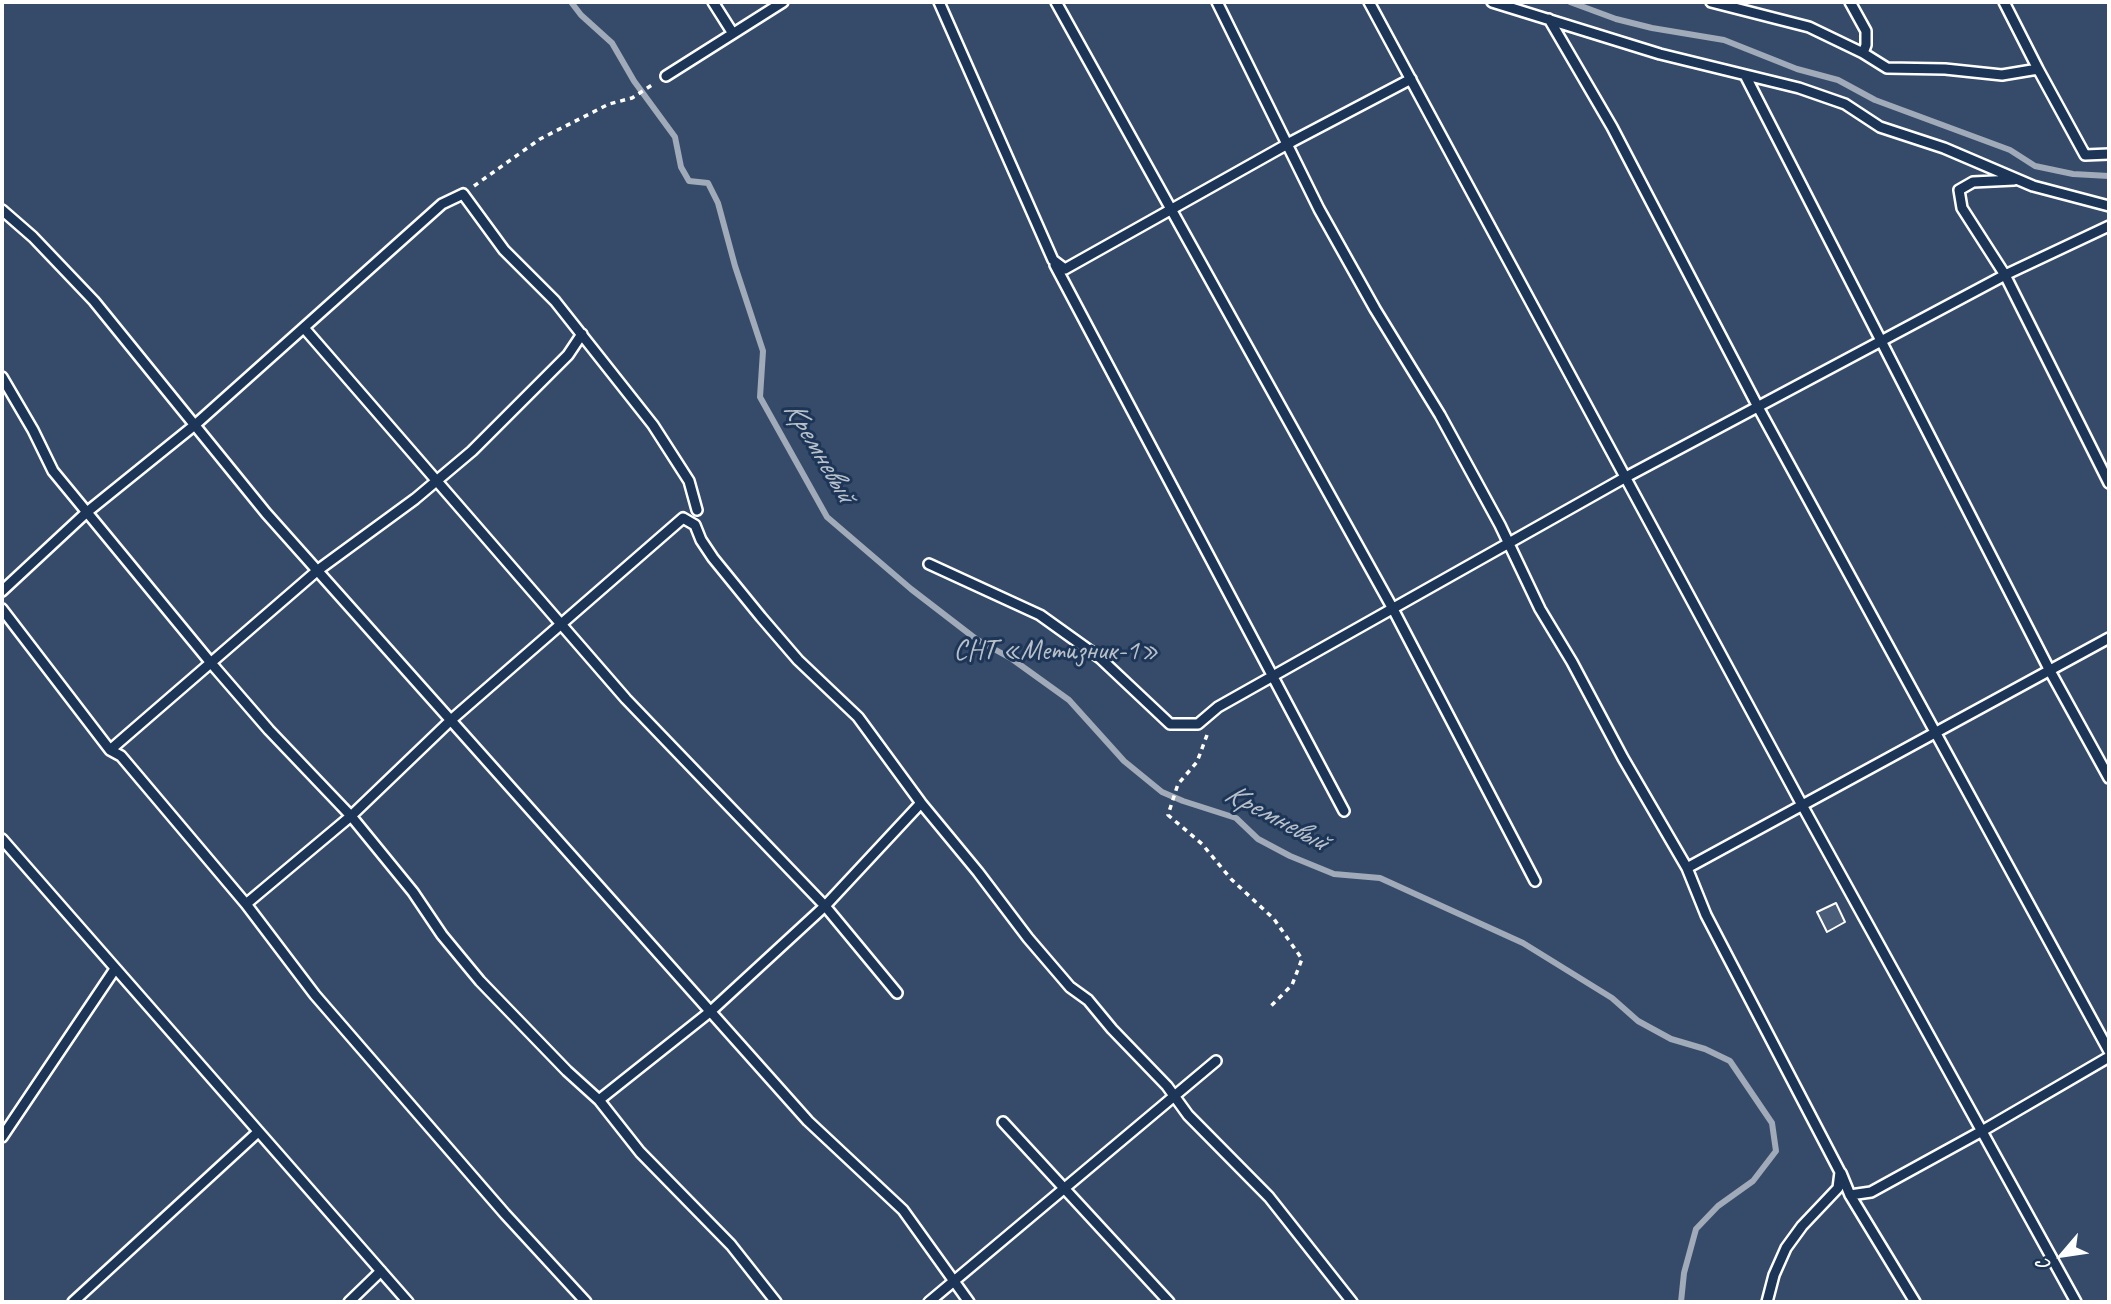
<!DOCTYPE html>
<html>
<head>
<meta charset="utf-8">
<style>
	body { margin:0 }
	#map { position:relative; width:2111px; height:1304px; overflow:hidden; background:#1d3557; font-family:Caveat,sans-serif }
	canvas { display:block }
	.frame { position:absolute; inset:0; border:4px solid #fff; pointer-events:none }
	.north { position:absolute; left:2027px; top:1220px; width:70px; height:70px; -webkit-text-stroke:5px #1d3557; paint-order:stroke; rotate:241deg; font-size:19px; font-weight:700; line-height:28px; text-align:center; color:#fff }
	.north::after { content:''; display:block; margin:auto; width:24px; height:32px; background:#fff; clip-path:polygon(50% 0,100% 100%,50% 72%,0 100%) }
</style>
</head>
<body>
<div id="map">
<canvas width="2111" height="1304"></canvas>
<div class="frame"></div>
<div class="north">С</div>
</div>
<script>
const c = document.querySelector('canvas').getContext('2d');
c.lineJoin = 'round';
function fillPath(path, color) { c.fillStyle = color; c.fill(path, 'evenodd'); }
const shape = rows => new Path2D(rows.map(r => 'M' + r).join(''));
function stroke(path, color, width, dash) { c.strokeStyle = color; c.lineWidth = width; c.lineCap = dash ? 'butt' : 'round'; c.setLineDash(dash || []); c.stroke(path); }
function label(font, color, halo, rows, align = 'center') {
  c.font = font + ' Caveat,sans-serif'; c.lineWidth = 6; c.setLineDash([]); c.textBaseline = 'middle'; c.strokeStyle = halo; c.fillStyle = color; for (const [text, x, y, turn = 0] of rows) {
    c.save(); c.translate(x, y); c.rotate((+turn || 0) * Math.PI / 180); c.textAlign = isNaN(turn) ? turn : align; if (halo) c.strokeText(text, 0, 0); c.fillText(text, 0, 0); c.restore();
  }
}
const green = shape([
	[2,2,2109,2,2109,1302,2,1302]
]);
const stream = shape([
	[571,2,581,15,612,43,634,81,675,137,681,167,689,181,708,183,718,203,735,266,763,351,760,397,827,517,911,589,976,639,1012,659,1069,700,1124,761,1162,792,1183,801,1236,818,1258,839,1290,856,1334,874,1380,878,1523,943,1612,998,1638,1021,1671,1039,1705,1049,1730,1061,1772,1123,1776,1151,1753,1181,1718,1206,1696,1229,1684,1273,1681,1302],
	[1570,2,1616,19,1652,28,1724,40,1797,69,1838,80,1875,100,2010,150,2035,166,2073,174,2109,176]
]);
const building = shape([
	[1836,903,1845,922,1827,932,1817,912,1836,903]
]);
const path = shape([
	[474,186,540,139,609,104,632,98,655,83],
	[1207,735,1197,762,1178,784,1168,815,1202,844,1231,879,1274,919,1302,959,1292,985,1268,1009]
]);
const lane = shape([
	[713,2,732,32],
	[939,2,1053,260,1065,269,1293,141,1411,79],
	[1056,2,1393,609,1535,881],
	[1217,2,1319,209,1375,309,1440,415,1500,525,1540,609,1572,662,1623,758,1687,868],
	[1369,2,1802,805,2076,1302],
	[1492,2,1660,54,1799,88,1845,104,1880,127,1944,148,2033,186,2109,206],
	[1711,2,1809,27,1863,53,1887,68,1945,69,2002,75,2038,69,2085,155,2109,154],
	[1850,2,1866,31,1866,45,1863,53],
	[2004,2,2038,69],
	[1549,19,1612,127,1758,407,2109,1051],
	[1745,75,2050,671,2109,778],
	[666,76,783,2],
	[2014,180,1973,182,1959,190,1962,208,2005,275,2109,483],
	[2,210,33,237,94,301,266,513,808,1121,903,1210,969,1302],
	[1055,265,1344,811],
	[304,328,626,699,825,906,897,993],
	[2,377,33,430,53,471,211,663,269,730,351,816,413,892,442,935,480,981,567,1071,599,1100,640,1152,731,1245,776,1302],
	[929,564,1040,615,1100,658,1170,724,1198,724,1218,707,1626,477,2005,275,2109,226],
	[2,591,87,512,196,424,442,204,463,194,504,250,555,301,653,425,689,481,697,510],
	[2,609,110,750,121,756,246,904,315,995,505,1214,586,1302],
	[110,750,318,570,415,499,472,451,568,355,582,334],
	[2,839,408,1302],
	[246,904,351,816,451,720,683,518,695,525,701,540,713,558,761,617,798,660,858,717,921,803,978,872,1028,938,1070,987,1088,1000,1112,1029,1167,1086,1188,1115,1269,1197,1352,1302],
	[599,1100,711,1011,825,906,921,803],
	[1003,1122,1169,1302],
	[2,1137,115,969],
	[1841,1173,1850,1195,1915,1302],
	[1850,1195,1871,1192,1982,1131,2109,1057],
	[73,1302,258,1132],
	[349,1302,381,1271],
	[929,1302,1216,1061],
	[1767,1302,1774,1275,1786,1248,1802,1226,1838,1188,1840,1172,1706,915,1687,868,2109,638]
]);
const parkNames = [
	["СНТ «Метизник-1»",1056,652]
];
const waterNames = [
	["Кремневый",819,452,59],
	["Кремневый",1276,818,28]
];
fillPath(green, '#364b69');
stroke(stream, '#a0aab8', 6);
fillPath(building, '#4a5d79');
stroke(building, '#fff', 2);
stroke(lane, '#fff', 14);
stroke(path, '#fff', 3.5, [5, 5]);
stroke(lane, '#1d3557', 9);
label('28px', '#b9c0ca', '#1d3557', parkNames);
label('italic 30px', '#b8c0ca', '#1d3557', waterNames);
</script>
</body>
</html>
